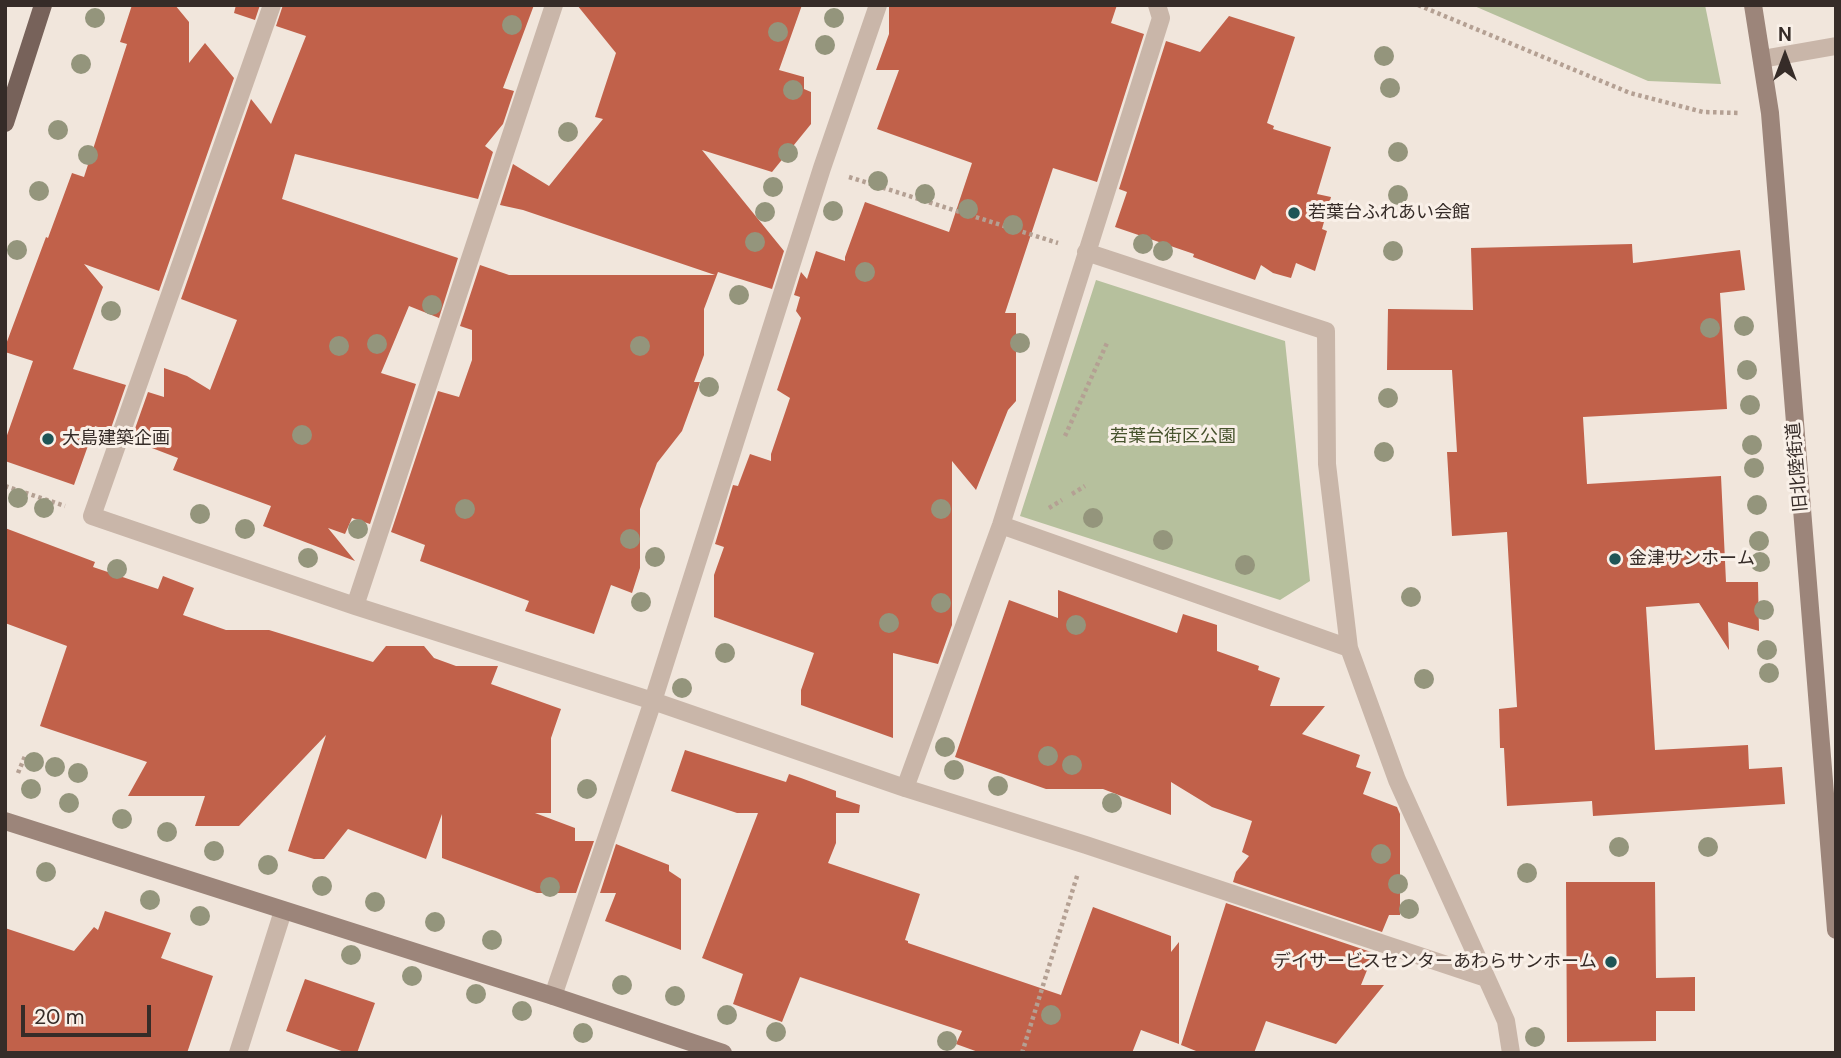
<!DOCTYPE html>
<html>
<head>
<meta charset="utf-8">
<style>
	body { margin:0 }
	#map { position:relative; width:1841px; height:1058px; overflow:hidden; background:#f1e6dc; font-family:"DM Sans",sans-serif }
	canvas { display:block }
	.frame { position:absolute; inset:0; border:7px solid #362c28; pointer-events:none }
	.north { position:absolute; left:1750px; top:21px; width:70px; height:70px; -webkit-text-stroke:5px #f9f0e8; paint-order:stroke; rotate:0deg; font-size:19px; font-weight:700; line-height:28px; text-align:center; color:#362c28 }
	.north::after { content:''; display:block; margin:auto; width:24px; height:32px; background:#362c28; clip-path:polygon(50% 0,100% 100%,50% 72%,0 100%) }
	.scale { position:absolute; left:21px; top:1005px; width:130px; height:32px; box-sizing:border-box; border:4px solid #362c28; border-top:0; padding-left:9px; font-size:21px; line-height:24px; white-space:nowrap; color:#362c28; -webkit-text-stroke:5px #f9f0e8; paint-order:stroke }
</style>
</head>
<body>
<div id="map">
<canvas width="1841" height="1058"></canvas>
<div class="frame"></div>
<div class="north">N</div>
<div class="scale">20 m</div>
</div>
<script>
const c = document.querySelector('canvas').getContext('2d');
c.lineJoin = 'round';
function fillPath(path, color) { c.fillStyle = color; c.fill(path, 'evenodd'); }
const shape = rows => new Path2D(rows.map(r => 'M' + r).join(''));
function stroke(path, color, width, dash) { c.strokeStyle = color; c.lineWidth = width; c.lineCap = dash ? 'butt' : 'round'; c.setLineDash(dash || []); c.stroke(path); }
function label(font, color, halo, rows, align = 'center') {
  c.font = font + ' "DM Sans","Noto Sans JP",sans-serif'; c.lineWidth = 6; c.setLineDash([]); c.textBaseline = 'middle'; c.strokeStyle = halo; c.fillStyle = color; for (const [text, x, y, turn = 0] of rows) {
    c.save(); c.translate(x, y); c.rotate((+turn || 0) * Math.PI / 180); c.textAlign = isNaN(turn) ? turn : align; if (halo) c.strokeText(text, 0, 0); c.fillText(text, 0, 0); c.restore();
  }
}
const green = shape([
	[1472,5,1705,5,1721,84,1648,81],
	[1096,280,1285,341,1310,581,1280,600,1020,516]
]);
const building = shape([
	[132,5,175,5,189,22,189,63,205,43,234,78,159,291,84,264,103,287,73,369,126,385,110,431,95,426,74,485,5,461,5,441,33,361,5,352,5,347,46,237,48,238,72,173,84,177,127,44,120,42],
	[236,5,260,5,255,20,234,13],
	[283,5,534,5,503,88,514,91,503,124,485,146,493,152,478,199,295,154,282,199,458,258,439,318,409,306,381,373,416,384,370,524,352,518,345,534,328,528,355,561,263,526,271,506,173,470,178,458,131,440,148,392,164,397,164,368,187,376,210,390,237,320,181,299,251,99,271,124,306,36,276,26],
	[577,5,802,5,779,70,804,77,804,89,811,92,811,124,772,172,702,150,784,251,772,289,718,272,704,309,704,355,694,382,700,382,682,431,657,463,640,509,640,568,632,593,611,585,594,634,525,611,529,601,420,561,425,545,391,532,438,391,459,397,472,360,472,330,460,326,480,265,509,275,715,275,523,210,500,205,513,164,549,186,603,119,595,117,616,53],
	[889,5,1117,5,1111,23,1144,34,1097,182,1053,168,1005,313,1016,313,1016,401,1008,410,976,490,952,461,952,625,938,664,893,653,893,738,801,705,801,690,814,653,714,617,714,575,724,547,715,544,733,485,738,486,750,454,771,461,771,454,790,398,777,390,801,318,796,311,800,297,794,295,801,272,807,279,816,251,845,261,845,257,865,202,949,232,972,163,877,129,899,70,876,70,889,34],
	[1229,16,1295,37,1267,123,1274,126,1273,129,1331,147,1317,194,1331,197,1322,229,1327,231,1315,271,1296,263,1291,278,1273,273,1261,265,1255,280,1193,257,1194,254,1115,227,1127,192,1119,189,1166,41,1200,52],
	[1632,244,1633,263,1740,250,1745,290,1720,293,1727,409,1583,417,1587,484,1721,476,1726,582,1758,582,1759,631,1728,622,1729,650,1699,603,1646,607,1655,750,1748,745,1749,769,1782,767,1785,804,1593,816,1592,801,1507,806,1504,748,1500,748,1499,709,1517,707,1507,532,1452,536,1447,452,1457,452,1452,370,1387,370,1388,309,1473,310,1471,248],
	[5,528,95,562,93,567,158,589,163,576,194,588,183,615,226,630,269,630,373,662,386,646,424,646,434,658,456,666,498,666,491,684,561,709,551,738,551,813,535,813,575,828,575,841,594,841,576,893,537,893,442,858,442,814,426,859,348,829,324,859,314,859,288,851,326,735,239,826,195,826,205,796,128,796,147,762,40,726,67,646,5,623],
	[1058,590,1177,633,1183,614,1217,625,1217,651,1259,666,1258,670,1280,678,1270,706,1325,706,1302,734,1360,755,1356,767,1371,772,1363,794,1397,807,1400,814,1400,915,1389,915,1382,932,1233,882,1236,872,1249,856,1242,852,1252,821,1212,807,1171,782,1171,815,1103,789,1046,789,955,757,1009,600,1058,618],
	[685,750,786,782,789,774,801,778,836,791,836,797,860,805,859,813,836,813,836,843,828,863,920,894,905,940,908,941,908,943,1061,995,1093,907,1171,936,1171,952,1179,942,1179,1044,1141,1030,1132,1053,981,1053,956,1044,962,1031,800,977,782,1022,733,1004,743,974,702,958,758,813,737,813,671,791],
	[616,844,669,865,669,871,681,879,681,950,605,921,616,893,600,893],
	[1566,882,1655,882,1656,978,1695,977,1695,1011,1656,1011,1656,1041,1567,1042],
	[1226,903,1374,953,1361,985,1384,985,1336,1044,1266,1021,1254,1053,1201,1053,1181,1045],
	[105,911,171,933,161,958,213,976,187,1053,5,1053,5,928,74,951,94,927,98,930],
	[305,979,375,1003,357,1053,347,1053,286,1031]
]);
const path = shape([
	[1418,5,1630,93,1703,112,1741,113],
	[849,177,1058,243],
	[1065,436,1107,343],
	[5,486,65,506],
	[1072,494,1085,486],
	[1049,508,1062,500],
	[18,773,25,756],
	[1022,1053,1078,873]
]);
const street = shape([
	[272,5,92,516,355,606,653,701,905,788,1086,845,1486,978],
	[1762,59,1836,46],
	[1086,252,1326,331,1327,464,1349,648,1397,780,1506,1021,1511,1053],
	[1001,525,1349,648],
	[355,606,554,5],
	[905,788,1001,525,1161,18,1157,5],
	[553,996,653,701,822,168,878,5],
	[238,1053,283,911]
]);
const secondary = shape([
	[1753,5,1770,113,1836,930],
	[5,821,553,996,723,1053]
]);
const primary = shape([
	[5,123,43,5]
]);
const trees = [
	[95,18],
	[834,18],
	[512,25],
	[778,32],
	[825,45],
	[1384,56],
	[81,64],
	[1390,88],
	[793,90],
	[58,130],
	[568,132],
	[1398,152],
	[788,153],
	[88,155],
	[878,181],
	[773,187],
	[39,191],
	[925,194],
	[1398,195],
	[968,209],
	[833,211],
	[765,212],
	[1013,225],
	[755,242],
	[1143,244],
	[17,250],
	[1163,251],
	[1393,251],
	[865,272],
	[739,295],
	[432,305],
	[111,311],
	[1744,326],
	[1710,328],
	[1020,343],
	[377,344],
	[339,346],
	[640,346],
	[1747,370],
	[709,387],
	[1388,398],
	[1750,405],
	[302,435],
	[1752,445],
	[1384,452],
	[1754,468],
	[18,498],
	[1757,505],
	[44,508],
	[465,509],
	[941,509],
	[200,514],
	[1093,518],
	[245,529],
	[358,529],
	[630,539],
	[1163,540],
	[1759,541],
	[655,557],
	[308,558],
	[1760,562],
	[1245,565],
	[117,569],
	[1411,597],
	[641,602],
	[941,603],
	[1764,610],
	[889,623],
	[1076,625],
	[1767,650],
	[725,653],
	[1769,673],
	[1424,679],
	[682,688],
	[945,747],
	[1048,756],
	[34,762],
	[1072,765],
	[55,767],
	[954,770],
	[78,773],
	[998,786],
	[31,789],
	[587,789],
	[69,803],
	[1112,803],
	[122,819],
	[167,832],
	[1619,847],
	[1708,847],
	[214,851],
	[1381,854],
	[268,865],
	[46,872],
	[1527,873],
	[1398,884],
	[322,886],
	[550,887],
	[150,900],
	[375,902],
	[1409,909],
	[200,916],
	[435,922],
	[492,940],
	[351,955],
	[412,976],
	[622,985],
	[476,994],
	[675,996],
	[522,1011],
	[727,1015],
	[1051,1015],
	[776,1032],
	[583,1033],
	[1535,1037],
	[947,1041]
];
const markers = [
	[1294,213,7,"#1f5556"],
	[48,439,7,"#1f5556"],
	[1615,559,7,"#1f5556"],
	[1611,962,7,"#1f5556"]
];
const poiNames = [
	["若葉台ふれあい会館",1308,213],
	["大島建築企画",62,439],
	["金津サンホーム",1629,559],
	["デイサービスセンターあわらサンホーム",1597,962,"right"]
];
const parkNames = [
	["若葉台街区公園",1173,437]
];
const streetNames = [
	["旧北陸街道",1798,467,-95]
];
fillPath(green, '#b6c09d');
fillPath(building, '#c1614a');
stroke(path, '#b4a093', 4.5, [3.5, 3.5]);
stroke(street, '#c9b6a9', 18);
stroke(secondary, '#9c857a', 18);
stroke(primary, '#77625a', 18);
c.fillStyle = '#94957c';
for (const [x, y] of trees) { c.beginPath(); c.arc(x, y, 10, 0, 2 * Math.PI); c.fill(); }
for (const [x, y, r, color] of markers) { const dot = new Path2D(); dot.arc(x, y, r, 0, 2 * Math.PI); c.fillStyle = color; c.fill(dot); stroke(dot, '#f9f0e8', 2.5); }
label('18px', '#362c28', '#f9f0e8', poiNames, 'left');
label('18px', '#47532d', '#f9f0e8', parkNames);
label('18px', '#362c28', '#f9f0e8', streetNames);
</script>
</body>
</html>
